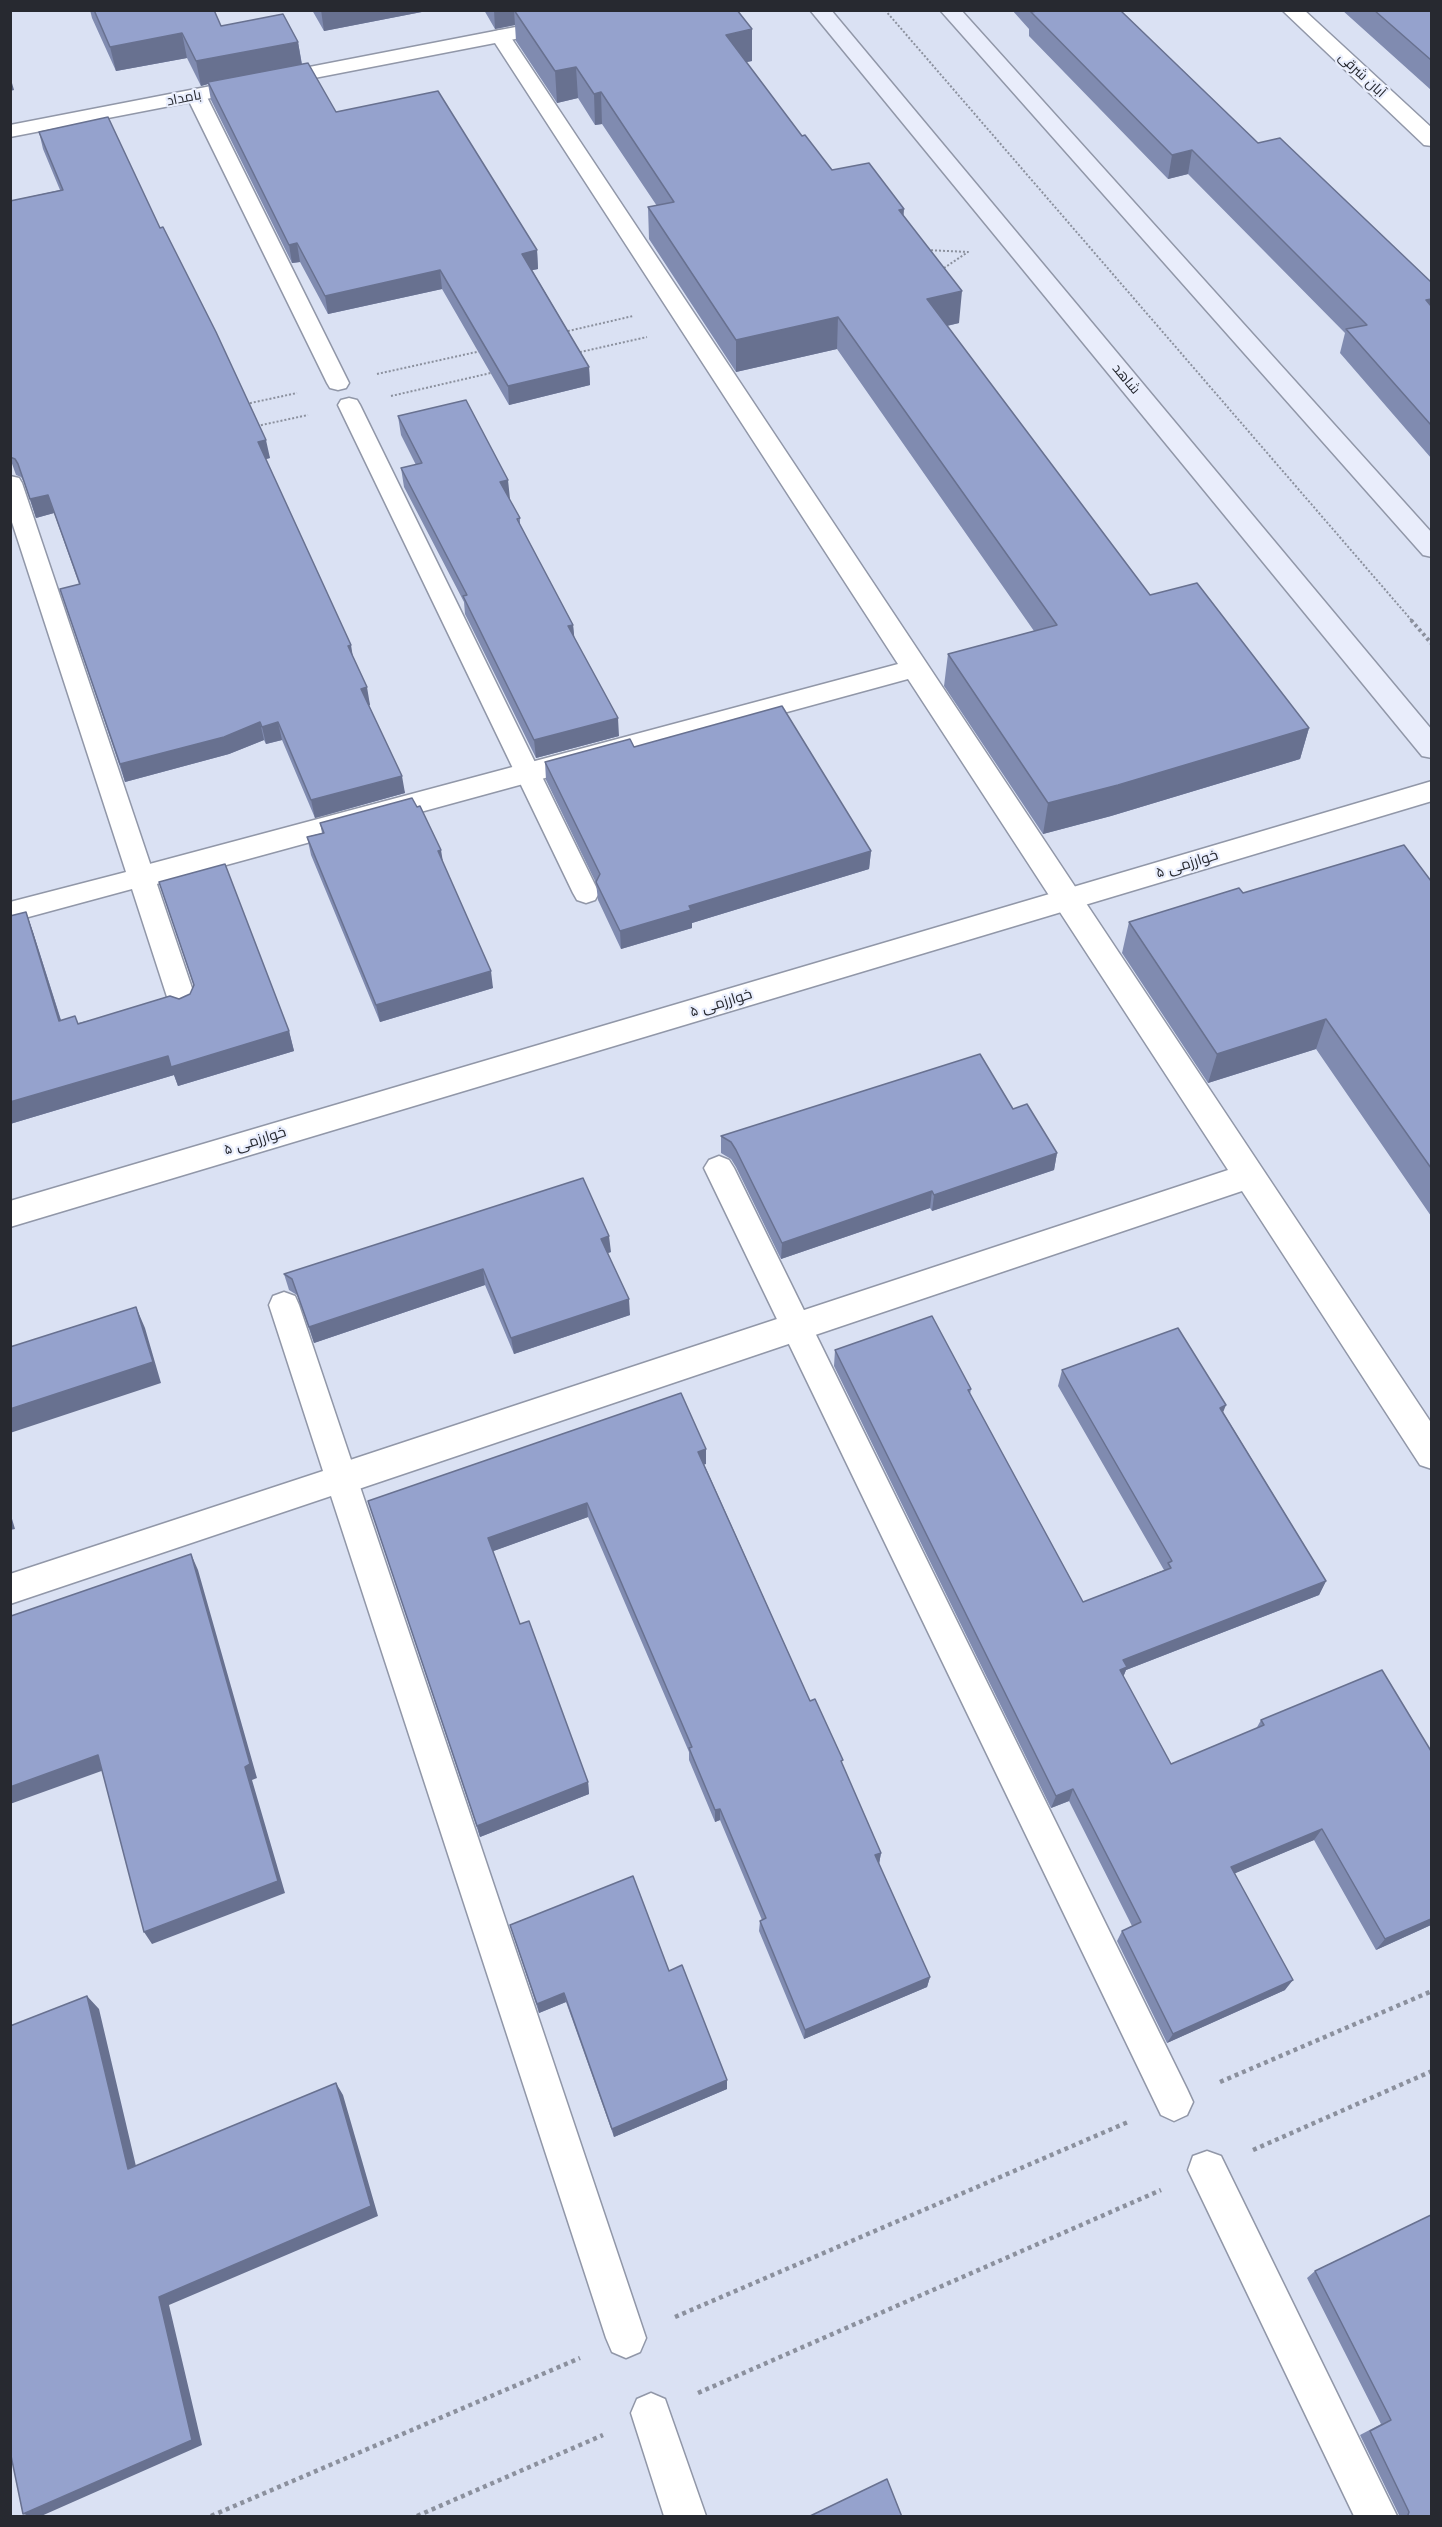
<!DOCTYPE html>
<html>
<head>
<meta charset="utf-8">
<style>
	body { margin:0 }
	#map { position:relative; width:1442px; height:2527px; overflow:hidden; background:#dae1f3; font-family:Inter,sans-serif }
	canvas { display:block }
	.frame { position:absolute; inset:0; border:12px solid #272930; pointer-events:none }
</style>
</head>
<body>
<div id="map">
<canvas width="1442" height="2527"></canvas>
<div class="frame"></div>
</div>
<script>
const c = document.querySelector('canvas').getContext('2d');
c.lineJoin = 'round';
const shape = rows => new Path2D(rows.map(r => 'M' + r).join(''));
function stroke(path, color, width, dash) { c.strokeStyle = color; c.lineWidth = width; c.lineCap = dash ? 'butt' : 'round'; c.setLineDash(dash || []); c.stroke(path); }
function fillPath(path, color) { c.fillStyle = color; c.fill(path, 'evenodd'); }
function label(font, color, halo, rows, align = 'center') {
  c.font = font + ' Inter,Cairo,sans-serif'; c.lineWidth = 4.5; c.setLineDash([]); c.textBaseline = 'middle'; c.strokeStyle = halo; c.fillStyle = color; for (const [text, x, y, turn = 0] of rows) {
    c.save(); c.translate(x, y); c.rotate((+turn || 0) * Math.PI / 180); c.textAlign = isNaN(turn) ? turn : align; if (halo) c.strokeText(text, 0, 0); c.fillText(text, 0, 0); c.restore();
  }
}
const pathFar2 = shape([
	[885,10,1413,622],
	[927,250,968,252,941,270],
	[564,332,633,316],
	[576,353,647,337],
	[377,374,481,351],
	[391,396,495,372],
	[246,404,297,393],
	[257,426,308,415]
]);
const pathFar1 = shape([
	[1411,620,1432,644]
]);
const path = shape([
	[1220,2082,1432,1991],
	[1253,2150,1432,2071],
	[675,2317,1128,2122],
	[698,2393,1161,2190],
	[211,2516,580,2358],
	[417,2516,603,2435]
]);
const service = shape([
	[605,10,646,10,637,15,500,42,493,40,491,36,493,32,500,30,605,10],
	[196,89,203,91,206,95,349,383,346,388,338,390,330,388,327,383,186,95,189,91,196,89],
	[349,398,357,400,360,405,599,893,595,900,586,903,577,900,573,893,338,405,341,400,349,398],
	[10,476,19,478,22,483,198,1006,194,1013,184,1017,174,1013,170,1006,132,889,10,922,10,902,126,872,10,516,10,476],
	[719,1156,729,1160,734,1168,1187,2089,1193,2102,1187,2115,1174,2121,1161,2115,704,1168,709,1160,719,1156],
	[284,1292,295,1296,299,1305,646,2338,640,2352,626,2358,612,2352,606,2338,331,1496,10,1604,10,1574,323,1471,269,1305,273,1296,284,1292],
	[1207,2151,1221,2156,1397,2516,1354,2516,1188,2170,1193,2156,1207,2151],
	[651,2393,665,2399,706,2516,664,2516,631,2413,637,2399,651,2393]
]);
const minor = shape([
	[1282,10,1304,10,1432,128,1432,146,1424,145,1282,10],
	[500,30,507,32,510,36,1432,1424,1432,1469,1420,1465,1242,1191,341,1495,329,1490,323,1479,329,1468,341,1463,1228,1170,908,679,142,888,132,884,127,877,132,870,142,866,898,664,495,43,10,137,10,125,500,30]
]);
const tertiary = shape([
	[1432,781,1432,801,10,1227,10,1201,1432,781]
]);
const secondary = shape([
	[810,10,831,10,1432,730,1432,758,1422,756,810,10],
	[940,10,961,10,1432,533,1432,557,1423,555,940,10]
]);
const wall = shape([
	[90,10,214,10,221,26,298,42,302,64,336,112,537,250,538,269,532,270,589,367,590,385,509,405,442,289,328,314,300,262,292,263,211,100,208,84,201,86,187,58,116,71,92,18],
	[312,10,432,10,324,31],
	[484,10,737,10,752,61,746,62,802,136,832,170,904,216,959,323,947,326,1150,595,1309,728,1300,759,1111,816,1043,834,944,686,948,654,1034,631,837,349,736,372,649,239,648,207,657,206,602,124,595,125,578,98,557,103,516,41,515,25,495,29],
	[1012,10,1120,10,1258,143,1431,282,1431,458,1340,353,1345,333,1188,174,1168,179,1029,36,1029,29],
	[1342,10,1431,10,1431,90],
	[39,132,160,228,270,458,266,459,353,657,370,705,369,705,405,793,315,818,282,740,266,744,264,740,229,754,125,782,66,607,79,584,54,513,36,518,24,482,21,477,16,475,10,458,10,201,60,190,43,149],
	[398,416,510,499,509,499,520,518,520,526,573,625,574,637,619,736,536,758,465,614,464,602,404,487,401,468,416,465,401,435],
	[634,747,871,851,869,869,692,923,692,928,621,949,598,900,596,883,546,780,545,762],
	[320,823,443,863,493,988,380,1022,311,855,307,837,322,833],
	[1431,881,1431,1216,1316,1049,1208,1083,1122,953,1129,922,1243,893],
	[159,882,289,1031,294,1051,178,1086,174,1075,10,1124,26,912,33,932,61,1020,78,1023,179,999,190,994,194,986],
	[1013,1109,1057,1153,1054,1170,932,1211,930,1208,781,1259,736,1167,731,1159,721,1153,721,1136],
	[611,1252,608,1253,630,1315,514,1354,485,1285,314,1343,297,1295,289,1290,284,1274],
	[835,1350,971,1389,970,1394,1083,1602,1164,1570,1058,1386,1062,1370,1223,1412,1326,1581,1319,1595,1126,1670,1123,1677,1171,1764,1256,1729,1261,1720,1431,1751,1431,1925,1376,1950,1314,1840,1235,1873,1285,1990,1167,2043,1117,1941,1122,1931,1132,1926,1069,1801,1051,1808,834,1366],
	[704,1464,810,1701,842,1764,881,1853,879,1864,930,1977,927,1987,804,2039,759,1931,760,1921,762,1920,720,1820,715,1822,689,1760,689,1752,588,1517,493,1551,520,1624,588,1782,589,1794,480,1837,368,1501,706,1464],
	[510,1925,669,1971,727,2089,614,2137,566,2002,539,2013],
	[1431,2215,1431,2517,1398,2517,1399,2515,1360,2435,1381,2424,1307,2278,1315,2271]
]);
const shadedWall = shape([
	[321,10,432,10,324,31],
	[494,10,514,10,515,25,495,29],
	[752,29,752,61,726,66,726,35],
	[182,33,187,58,116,71,110,47],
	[298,42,302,66,208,82,208,84,201,86,196,61],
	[576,67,578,98,557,103,555,71],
	[10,76,14,90,10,91],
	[601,92,602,124,595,125,594,94],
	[1192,150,1188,174,1168,179,1172,155],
	[904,209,902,241,899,210],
	[297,243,300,262,292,263,289,245],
	[537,250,538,269,523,272,522,254],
	[440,270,442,289,328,314,325,296],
	[962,291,959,323,924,331,927,299],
	[1431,299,1431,321,1426,300],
	[838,317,837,349,736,372,736,340],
	[589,367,590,385,509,405,508,386],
	[266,440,270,458,262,460,258,442],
	[508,480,510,499,502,501,500,482],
	[48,495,54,513,36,518,30,499],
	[573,625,575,643,568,626],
	[351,645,354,663,348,646],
	[367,687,370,705,364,707,361,689],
	[618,718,619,736,536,758,534,740],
	[260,722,264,740,229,754,125,782,120,764],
	[278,722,282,740,266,744,262,727],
	[1309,728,1300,759,1111,816,1043,834,1048,803],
	[402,776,405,793,315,818,311,800],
	[441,850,444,868,438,851],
	[871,851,869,869,692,923,692,928,621,949,620,931,689,906],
	[26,912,33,932,67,1040,59,1021],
	[491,971,493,988,380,1022,376,1005],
	[1326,1019,1316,1049,1208,1083,1217,1054],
	[289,1031,294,1051,178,1086,174,1075,10,1124,10,1102,168,1056],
	[1057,1153,1054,1170,932,1211,934,1195],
	[932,1191,930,1208,781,1259,782,1243],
	[609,1236,611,1252,602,1255,601,1239],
	[483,1269,485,1285,314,1343,309,1327],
	[629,1299,630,1315,514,1354,511,1338],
	[136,1307,145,1328,161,1383,10,1433,10,1409],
	[1226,1405,1220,1420,1220,1408],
	[706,1449,706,1464,698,1466,698,1452],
	[587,1503,588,1517,491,1552,488,1538],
	[10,1512,15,1529,10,1530],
	[191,1554,198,1570,257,1778,252,1780,285,1893,152,1944,144,1932,245,1767],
	[1326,1581,1319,1595,1126,1670,1122,1680,1115,1683,1123,1660],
	[98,1755,107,1769,10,1804,10,1787],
	[588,1782,589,1794,480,1837,477,1826],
	[1073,1789,1069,1801,1051,1808,1056,1796],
	[720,1809,720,1820,715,1822,715,1810],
	[1322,1829,1314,1840,1224,1878,1231,1867],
	[881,1853,879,1864,875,1855],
	[1431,1919,1431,1925,1376,1950,1385,1939],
	[930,1977,927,1987,804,2039,805,2030],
	[1293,1980,1285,1990,1167,2043,1173,2034],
	[564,1993,566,2002,539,2013,537,2004],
	[87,1996,99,2009,139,2179,128,2169],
	[727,2080,727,2089,614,2137,612,2129],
	[336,2083,343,2095,378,2216,169,2305,202,2445,39,2517,33,2517,23,2514,159,2297]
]);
const building = shape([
	[94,10,214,10,221,26,283,14,298,42,196,61,182,33,110,47,94,10],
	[514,10,737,10,752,29,726,35,802,136,805,135,832,170,869,163,904,209,899,210,962,291,927,299,1150,595,1197,583,1309,728,1118,785,1048,803,948,654,1057,625,838,317,736,340,648,207,674,202,601,92,594,94,576,67,555,71,514,10],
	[1036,10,1120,10,1258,143,1280,138,1431,282,1431,299,1426,300,1431,306,1431,425,1346,329,1367,325,1192,150,1172,155,1031,12,1037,11,1036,10],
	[1374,10,1431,10,1431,60,1374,10],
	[308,63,336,112,438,91,537,250,522,254,589,367,508,386,440,270,325,296,297,243,289,245,208,82,308,63],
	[108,117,160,228,163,227,216,332,266,440,258,442,351,645,348,646,367,687,361,689,402,776,311,800,278,722,262,727,260,722,224,737,120,764,60,589,80,584,48,495,30,499,18,464,15,459,10,457,10,201,63,190,39,132,108,117],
	[466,400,508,480,500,482,520,518,517,519,573,625,568,626,618,718,534,740,463,596,467,595,401,468,422,463,398,416,466,400],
	[782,706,871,851,689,906,691,910,620,931,596,882,600,874,545,762,630,739,634,747,782,706],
	[412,798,417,807,420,806,441,850,438,851,491,971,376,1005,307,837,324,833,320,823,412,798],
	[1404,845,1431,881,1431,1168,1326,1019,1217,1054,1129,922,1239,888,1243,893,1404,845],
	[225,864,289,1031,171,1067,168,1056,10,1102,10,916,26,912,59,1021,75,1016,78,1024,170,996,179,999,190,994,194,985,159,882,225,864],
	[980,1054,1013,1109,1027,1104,1057,1153,934,1195,932,1191,782,1243,736,1150,731,1142,721,1136,980,1054],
	[583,1178,609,1236,601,1239,629,1299,511,1338,483,1269,309,1327,292,1279,284,1274,583,1178],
	[136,1307,153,1362,10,1409,10,1347,136,1307],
	[932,1316,971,1389,968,1390,1083,1602,1171,1568,1168,1563,1172,1561,1062,1370,1178,1328,1226,1405,1220,1408,1326,1581,1123,1660,1127,1667,1120,1670,1171,1764,1264,1725,1261,1720,1382,1670,1431,1751,1431,1919,1385,1939,1322,1829,1231,1867,1293,1980,1173,2034,1122,1931,1141,1922,1073,1789,1056,1796,835,1350,932,1316],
	[681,1393,706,1449,698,1452,810,1701,815,1699,843,1760,841,1761,881,1853,875,1855,930,1977,805,2030,760,1921,766,1918,720,1809,715,1810,689,1748,692,1747,587,1503,488,1538,520,1624,529,1621,588,1782,477,1826,368,1501,681,1393],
	[191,1554,250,1764,245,1767,278,1881,144,1932,98,1755,10,1787,10,1614,11,1616,191,1554],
	[633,1876,669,1971,682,1965,727,2080,612,2129,564,1993,537,2004,510,1925,633,1876],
	[87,1996,128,2169,336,2083,371,2206,159,2297,192,2440,23,2514,10,2451,10,2026,87,1996],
	[1431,2215,1431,2517,1409,2517,1408,2515,1409,2512,1370,2431,1391,2420,1315,2271,1431,2215],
	[887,2479,902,2517,808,2517,887,2479]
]);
const farStreetnames = [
	["آبان شرقی",1362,75,43],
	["بامداد",184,98,-11],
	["شاهد",1126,379,50]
];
const streetNames = [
	["خوارزمی ۵",1187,864,-17],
	["خوارزمی ۵",721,1003,-17],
	["خوارزمی ۵",255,1141,-17]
];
stroke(service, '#9197a8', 3);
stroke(minor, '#9197a8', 3);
stroke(tertiary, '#9197a8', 3);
stroke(secondary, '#9197a8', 3);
stroke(pathFar2, '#8b909d', 2, [2, 2]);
stroke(pathFar1, '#8b909d', 4, [3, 3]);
stroke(path, '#8b909d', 4.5, [4, 4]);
fillPath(service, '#fff');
fillPath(minor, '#fff');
fillPath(tertiary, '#fff');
fillPath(secondary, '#e9edfb');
fillPath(wall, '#808bb0');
fillPath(shadedWall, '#687190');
fillPath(building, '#95a2cd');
stroke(building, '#687190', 1.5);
label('14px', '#272930', '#e9eefd', farStreetnames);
label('15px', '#272930', '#e9eefd', streetNames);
</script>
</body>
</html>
